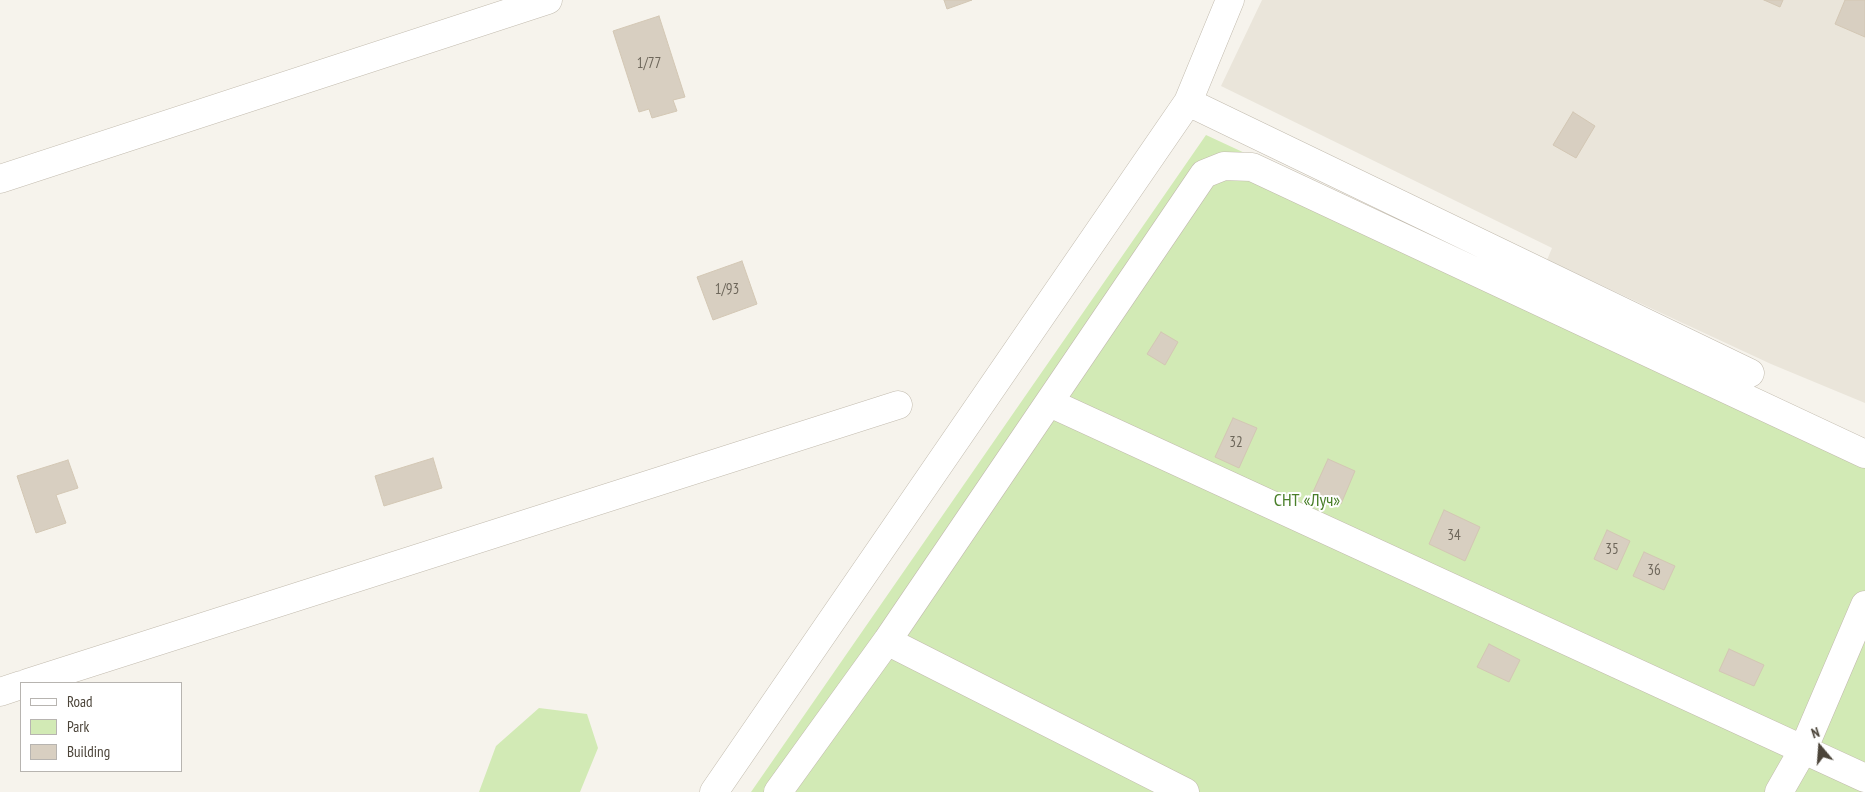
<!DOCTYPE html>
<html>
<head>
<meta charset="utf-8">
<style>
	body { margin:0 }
	#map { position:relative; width:1865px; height:792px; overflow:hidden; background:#f6f3ec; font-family:"PT Sans Narrow",sans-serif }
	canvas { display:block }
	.legend { position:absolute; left:20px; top:682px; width:162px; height:90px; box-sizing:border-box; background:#fff; border:1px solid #b7b4b0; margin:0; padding:6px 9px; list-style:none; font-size:15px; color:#4b4439 }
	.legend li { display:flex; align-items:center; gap:10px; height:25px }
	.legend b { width:25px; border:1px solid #b7b4b0 }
	.north { position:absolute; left:1795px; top:722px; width:50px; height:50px; -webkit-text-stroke:4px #fff; paint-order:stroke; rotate:342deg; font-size:14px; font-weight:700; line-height:20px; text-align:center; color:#4b4439 }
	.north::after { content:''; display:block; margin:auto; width:18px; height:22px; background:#4b4439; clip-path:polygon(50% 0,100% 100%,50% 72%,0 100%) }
</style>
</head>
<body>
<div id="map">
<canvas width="1865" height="792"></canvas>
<ul class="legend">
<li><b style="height:6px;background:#fff"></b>Road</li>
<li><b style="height:14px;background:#d2eab5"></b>Park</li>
<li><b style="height:14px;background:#d8cfc1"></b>Building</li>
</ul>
<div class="north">N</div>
</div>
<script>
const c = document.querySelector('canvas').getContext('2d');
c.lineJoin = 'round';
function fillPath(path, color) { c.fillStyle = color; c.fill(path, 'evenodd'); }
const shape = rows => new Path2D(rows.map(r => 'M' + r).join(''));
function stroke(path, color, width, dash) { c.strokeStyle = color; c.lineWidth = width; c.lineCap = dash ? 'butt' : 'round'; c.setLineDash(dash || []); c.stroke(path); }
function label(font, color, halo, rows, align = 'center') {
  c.font = font + ' "PT Sans Narrow",sans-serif'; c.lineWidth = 4; c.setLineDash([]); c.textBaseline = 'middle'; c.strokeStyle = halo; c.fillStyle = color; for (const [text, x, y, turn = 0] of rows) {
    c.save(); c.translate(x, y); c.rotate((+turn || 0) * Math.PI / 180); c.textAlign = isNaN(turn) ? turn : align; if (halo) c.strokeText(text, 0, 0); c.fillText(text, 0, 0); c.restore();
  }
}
const residential = shape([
	[1262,0,1865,0,1865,403,1771,364,1547,260,1552,248,1221,86]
]);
const green = shape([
	[1206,135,1865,441,1865,792,751,792],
	[539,708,587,714,598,748,580,792,479,792,496,746]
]);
const building = shape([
	[944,0,972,0,947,9,944,0],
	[1764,0,1783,0,1780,7,1764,0],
	[1845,0,1865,0,1865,37,1835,24,1845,0],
	[659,16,685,97,673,100,677,111,652,118,649,109,639,112,613,31,659,16],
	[1573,112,1595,126,1576,158,1553,145,1573,112],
	[742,261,757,304,713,320,697,277,742,261],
	[1161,332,1178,342,1165,365,1147,354,1161,332],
	[1233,418,1257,428,1239,468,1215,457,1233,418],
	[433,458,442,488,384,506,375,476,433,458],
	[1328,459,1355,471,1341,504,1313,492,1328,459],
	[68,460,78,488,56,495,66,523,36,533,17,476,68,460],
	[1444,510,1480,527,1465,561,1429,544,1444,510],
	[1607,530,1630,541,1617,570,1594,559,1607,530],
	[1644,552,1675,566,1664,590,1633,576,1644,552],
	[1489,644,1520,660,1509,682,1477,667,1489,644],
	[1729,649,1764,665,1754,686,1719,671,1729,649]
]);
const minor = shape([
	[1188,102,1750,373],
	[0,179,548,0],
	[1050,403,1865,778],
	[887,641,1185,792],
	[27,683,898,405],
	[0,692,21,685],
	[714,792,1188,102,1230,0],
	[778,792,887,641,1204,174,1224,166,1252,167,1865,454],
	[1779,792,1803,750,1865,605]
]);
const numberNames = [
	["1/77",649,64],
	["1/93",727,290],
	["32",1236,443],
	["34",1454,536],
	["35",1612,550],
	["36",1654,571]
];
const parkNames = [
	["СНТ «Луч»",1307,501]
];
fillPath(residential, '#eae5da');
fillPath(green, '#d2eab5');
fillPath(building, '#d8cfc1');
stroke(building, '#d3c7b4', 1);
stroke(minor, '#c2bbae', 29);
stroke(minor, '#fff', 28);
label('15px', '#6e675b', null, numberNames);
label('18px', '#4a7f2a', '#fff', parkNames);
</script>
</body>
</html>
